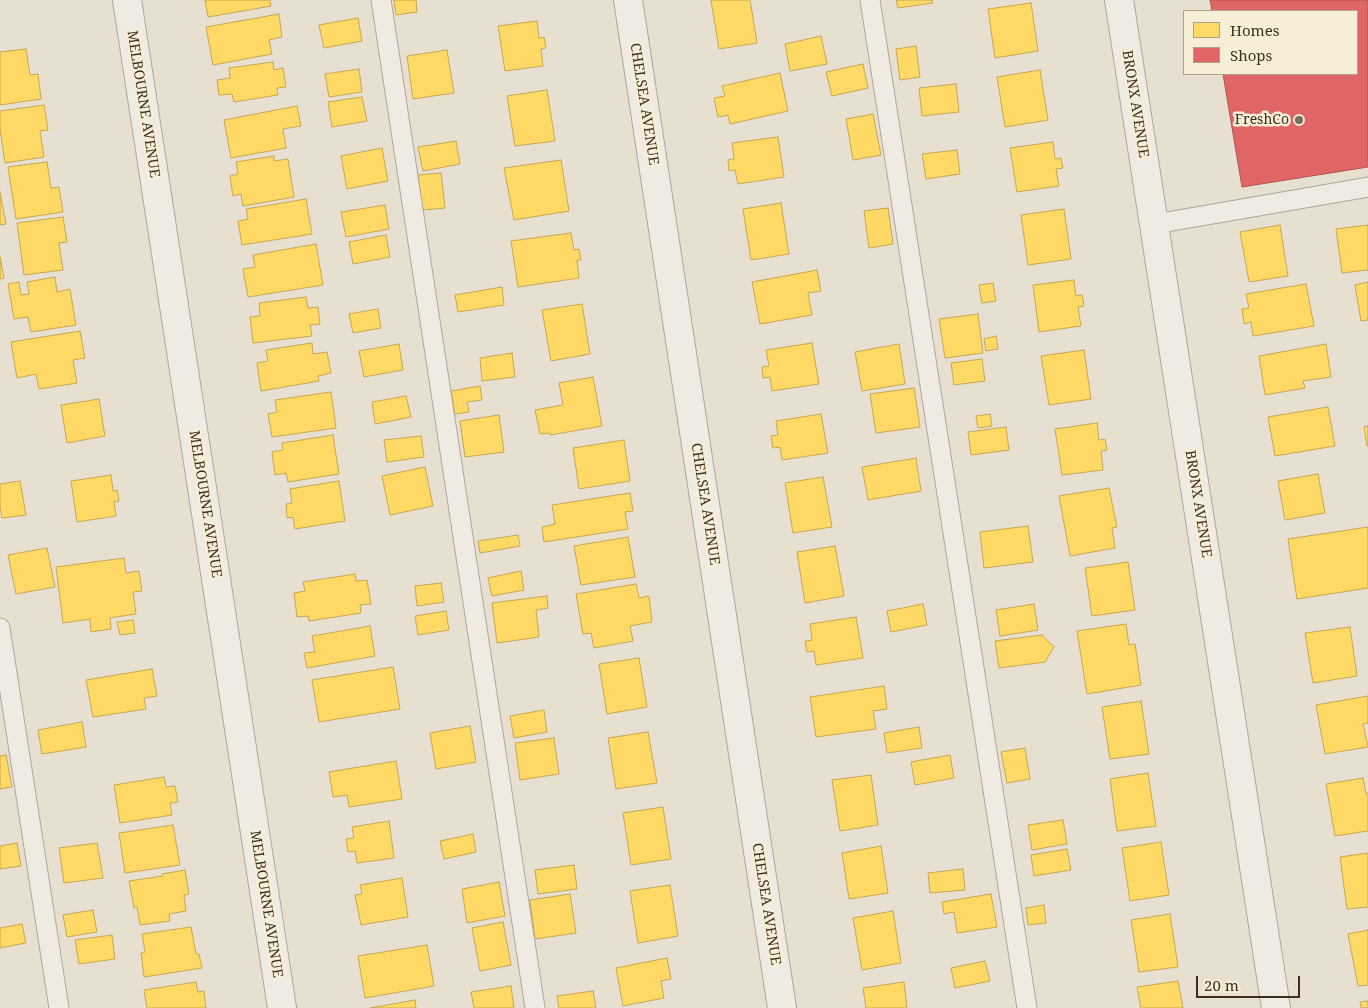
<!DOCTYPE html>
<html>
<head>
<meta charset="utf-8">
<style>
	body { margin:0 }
	#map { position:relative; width:1368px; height:1008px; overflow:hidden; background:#e7e0d1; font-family:"Noto Serif",serif }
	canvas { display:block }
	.legend { position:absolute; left:1183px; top:10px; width:175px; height:65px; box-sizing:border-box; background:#f7eed8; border:1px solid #ada18e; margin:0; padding:6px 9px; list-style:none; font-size:15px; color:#3d2e20 }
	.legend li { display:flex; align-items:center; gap:10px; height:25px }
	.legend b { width:25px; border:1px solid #ada18e }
	.scale { position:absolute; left:1196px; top:976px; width:104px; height:22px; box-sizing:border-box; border:2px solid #3d2e20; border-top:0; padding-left:6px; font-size:15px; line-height:18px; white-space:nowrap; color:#3d2e20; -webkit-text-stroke:4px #f7eed8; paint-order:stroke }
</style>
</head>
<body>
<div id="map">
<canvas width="1368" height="1008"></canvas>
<ul class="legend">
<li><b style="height:14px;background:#ffd966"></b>Homes</li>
<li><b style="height:14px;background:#e06666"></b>Shops</li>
</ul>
<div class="scale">20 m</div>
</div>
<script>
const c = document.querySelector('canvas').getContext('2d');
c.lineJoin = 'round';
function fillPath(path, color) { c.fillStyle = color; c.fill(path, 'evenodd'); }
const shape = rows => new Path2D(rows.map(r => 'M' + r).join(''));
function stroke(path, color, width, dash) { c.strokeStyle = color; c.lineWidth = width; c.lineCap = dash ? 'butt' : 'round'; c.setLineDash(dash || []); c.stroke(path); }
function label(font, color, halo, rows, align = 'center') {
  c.font = font + ' "Noto Serif",serif'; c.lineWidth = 5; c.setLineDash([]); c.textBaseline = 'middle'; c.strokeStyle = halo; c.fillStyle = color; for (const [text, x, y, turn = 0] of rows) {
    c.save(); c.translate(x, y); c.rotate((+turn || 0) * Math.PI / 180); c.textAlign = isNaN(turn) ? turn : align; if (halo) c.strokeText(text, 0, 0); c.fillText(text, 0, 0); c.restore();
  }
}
const homes = shape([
	[205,0,270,0,271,6,208,17,205,0],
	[394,0,416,0,417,12,396,15,394,0],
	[711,0,750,0,757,43,719,49,711,0],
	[896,0,932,0,933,3,898,8,896,0],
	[1031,3,1038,51,995,58,988,9,1031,3],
	[279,14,282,37,269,40,272,54,213,65,206,27,279,14],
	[358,18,362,41,324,48,319,25,358,18],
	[537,21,539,38,544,37,546,48,541,49,543,66,505,71,498,26,537,21],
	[821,36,827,64,790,71,785,44,821,36],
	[916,46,920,77,900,80,896,49,916,46],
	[26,49,30,75,38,74,41,99,0,105,0,52,26,49],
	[447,50,454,93,413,99,407,56,447,50],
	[273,62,274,70,283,68,286,87,277,88,278,95,234,102,232,94,219,95,217,80,230,78,229,68,273,62],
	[863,64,868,88,832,96,826,72,863,64],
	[359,69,362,92,329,97,325,74,359,69],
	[1040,70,1048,120,1005,127,997,77,1040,70],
	[780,73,788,111,730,124,728,115,718,117,714,98,725,96,722,86,780,73],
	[956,84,959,112,922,116,919,88,956,84],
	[547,90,555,141,515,146,507,96,547,90],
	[362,97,367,121,332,127,328,102,362,97],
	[44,105,48,130,40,131,44,157,5,163,0,129,0,111,44,105],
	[297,106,301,126,283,129,286,148,231,158,224,120,297,106],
	[873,114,881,155,853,160,846,119,873,114],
	[778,137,784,177,738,184,735,170,729,171,728,160,734,159,732,143,778,137],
	[456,141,460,164,423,171,418,147,456,141],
	[1053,142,1055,159,1061,158,1063,168,1056,169,1059,186,1017,192,1010,148,1053,142],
	[382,148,388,181,347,189,341,156,382,148],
	[957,150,960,174,926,179,922,154,957,150],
	[274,156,274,161,288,159,294,197,243,206,241,194,233,196,230,176,238,174,236,162,274,156],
	[561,160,569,211,514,220,504,168,561,160],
	[47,162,51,188,59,187,63,212,16,219,8,167,47,162],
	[441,173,445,208,422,210,418,175,441,173],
	[0,192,6,224,0,225,0,192],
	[306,199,312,234,242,245,238,221,248,219,246,209,306,199],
	[781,203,789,254,751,260,743,209,781,203],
	[385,205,389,229,346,237,341,212,385,205],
	[888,208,893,244,869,248,864,211,888,208],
	[1064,209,1071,259,1028,265,1021,215,1064,209],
	[63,217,67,242,59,243,63,270,24,275,17,223,63,217],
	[1280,225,1288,276,1249,282,1240,232,1280,225],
	[1368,225,1368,270,1342,273,1336,229,1368,225],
	[571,233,574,250,579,249,581,260,577,260,579,278,518,287,511,241,571,233],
	[386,235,390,257,353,264,349,242,386,235],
	[316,244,323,285,248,297,243,269,255,267,253,255,316,244],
	[0,257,4,278,0,279,0,257],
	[817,270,821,291,808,293,812,315,760,324,752,282,817,270],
	[55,277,57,292,70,289,76,325,31,332,28,317,14,319,8,284,19,282,21,295,29,294,27,282,55,277],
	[1074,280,1076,296,1082,295,1084,306,1078,307,1081,326,1039,332,1033,285,1074,280],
	[1368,282,1368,320,1361,321,1355,285,1368,282],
	[993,283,996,301,982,303,979,285,993,283],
	[1306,284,1314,326,1253,336,1251,322,1244,324,1242,309,1249,308,1246,294,1306,284],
	[502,287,504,305,458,312,455,295,502,287],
	[306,297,308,308,318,307,320,324,310,325,312,336,253,343,250,317,260,316,259,303,306,297],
	[582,304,590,354,551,361,542,310,582,304],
	[378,309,381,328,353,333,349,314,378,309],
	[978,314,983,353,945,358,939,319,978,314],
	[80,331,85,358,73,360,77,383,39,389,36,374,17,378,11,342,80,331],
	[996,336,998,349,986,351,984,339,996,336],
	[312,343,313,354,327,352,331,373,318,376,319,381,261,391,257,363,268,361,266,350,312,343],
	[812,343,819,384,772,391,770,377,763,378,762,367,769,366,766,350,812,343],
	[399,344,403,370,364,377,359,351,399,344],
	[899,344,905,384,862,391,855,352,899,344],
	[1326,344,1331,377,1303,381,1305,388,1265,395,1259,356,1326,344],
	[1084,350,1091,399,1049,405,1041,356,1084,350],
	[512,353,515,377,482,381,480,358,512,353],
	[982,359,985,381,954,385,951,363,982,359],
	[593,377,602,426,550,435,550,433,540,434,535,410,563,405,559,383,593,377],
	[480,386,482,400,467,402,469,412,455,414,451,391,480,386],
	[914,388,920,427,876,433,870,394,914,388],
	[331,392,336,428,272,437,268,414,277,412,275,400,331,392],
	[406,396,411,417,375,424,372,402,406,396],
	[99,399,105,436,67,443,61,405,99,399],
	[1328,407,1335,446,1275,456,1268,417,1328,407],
	[821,414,828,453,782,460,780,447,773,448,771,436,778,435,776,421,821,414],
	[990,414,992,426,978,428,976,416,990,414],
	[499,415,504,452,465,457,460,421,499,415],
	[1097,423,1099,440,1105,439,1107,450,1101,451,1103,470,1062,475,1055,429,1097,423],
	[1368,426,1368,446,1367,446,1364,427,1368,426],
	[1006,427,1009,450,971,455,968,432,1006,427],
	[333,435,339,474,288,482,286,473,275,475,272,452,283,450,282,443,333,435],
	[421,436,424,457,387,462,384,440,421,436],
	[624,440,630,481,579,489,573,448,624,440],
	[916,458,921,491,868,500,862,467,916,458],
	[425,467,433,506,390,515,382,476,425,467],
	[1318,474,1325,513,1285,520,1278,481,1318,474],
	[111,475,113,491,117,490,119,501,114,502,116,516,77,522,71,481,111,475],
	[823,477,832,527,793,533,785,483,823,477],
	[20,481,26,515,2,518,0,506,0,484,20,481],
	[339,481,345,521,295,529,293,517,287,518,286,504,292,503,290,489,339,481],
	[1109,488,1117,527,1112,528,1115,548,1070,556,1059,496,1109,488],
	[630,493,633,511,625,512,628,529,544,542,542,527,555,524,552,505,630,493],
	[1028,526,1033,562,984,568,980,532,1028,526],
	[1368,527,1368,588,1297,599,1288,539,1368,527],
	[518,535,520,546,480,553,478,541,518,535],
	[628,537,635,577,581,585,574,546,628,537],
	[835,546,844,596,805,603,797,552,835,546],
	[47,548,55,587,16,594,8,555,47,548],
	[124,558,126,573,139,571,142,591,133,592,136,614,110,618,111,629,91,632,90,619,63,623,56,567,124,558],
	[1128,562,1135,610,1092,616,1085,568,1128,562],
	[521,571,524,590,492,596,488,578,521,571],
	[355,574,356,581,367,580,371,604,360,605,361,613,309,621,308,616,297,617,294,593,305,591,303,582,355,574],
	[441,583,444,602,417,606,415,586,441,583],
	[636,584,639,598,649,596,652,622,630,626,633,641,594,648,591,633,583,634,576,594,636,584],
	[547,596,548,608,536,610,539,637,497,643,492,603,547,596],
	[923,604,927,625,891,632,887,611,923,604],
	[1034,604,1038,630,1000,636,996,610,1034,604],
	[446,611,449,630,418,635,415,616,446,611],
	[856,617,863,658,816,665,814,651,807,652,805,641,812,640,810,624,856,617],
	[133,620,135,633,120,635,117,622,133,620],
	[1126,624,1129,645,1135,644,1141,685,1087,694,1077,631,1126,624],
	[370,626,375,656,307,668,304,653,315,652,312,636,370,626],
	[1350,627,1357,676,1313,683,1305,633,1350,627],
	[1042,635,1054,647,1045,662,999,668,995,641,1042,635],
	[639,658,647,707,607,714,599,664,639,658],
	[393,667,400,709,319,722,312,680,393,667],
	[152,669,157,696,144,698,146,709,93,717,86,680,152,669],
	[884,686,887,709,873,711,876,729,816,737,810,697,884,686],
	[1368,696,1368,723,1363,724,1368,747,1325,754,1316,705,1368,696],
	[1141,701,1149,754,1110,759,1102,707,1141,701],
	[544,710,547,732,514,738,510,716,544,710],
	[82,722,86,747,42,754,38,730,82,722],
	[470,726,476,762,436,769,430,733,470,726],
	[919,727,922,748,887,753,884,733,919,727],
	[648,732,657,783,616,789,608,738,648,732],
	[554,738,559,774,520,780,515,743,554,738],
	[1025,748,1030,779,1007,783,1001,752,1025,748],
	[6,755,12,787,0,789,0,756,6,755],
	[950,755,954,778,915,785,911,762,950,755],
	[396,761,402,799,349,807,347,795,333,797,329,772,396,761],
	[1148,773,1156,826,1117,831,1110,779,1148,773],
	[871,775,878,825,840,831,832,780,871,775],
	[164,777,166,787,175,786,178,802,170,803,172,815,120,823,114,785,164,777],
	[1363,778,1366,794,1368,793,1368,831,1335,836,1326,784,1363,778],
	[663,807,671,859,631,865,623,813,663,807],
	[1063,820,1067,844,1032,850,1028,825,1063,820],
	[389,821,394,858,357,863,355,851,348,852,346,839,354,838,352,827,389,821],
	[173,825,180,865,125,873,119,833,173,825],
	[473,834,476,852,444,859,440,841,473,834],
	[1161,842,1169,895,1130,901,1122,848,1161,842],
	[17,843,21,866,0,869,0,846,17,843],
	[97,843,103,878,64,883,59,848,97,843],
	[881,846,888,893,849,899,842,853,881,846],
	[1067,849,1071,870,1034,876,1031,855,1067,849],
	[1368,853,1368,907,1347,909,1340,857,1368,853],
	[574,865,577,889,538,894,535,870,574,865],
	[963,869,965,890,930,893,928,873,963,869],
	[185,870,189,894,184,895,186,911,169,914,170,921,140,925,137,907,134,908,129,881,163,876,162,874,185,870],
	[402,878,408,917,361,925,355,895,362,894,360,885,402,878],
	[499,882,505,916,467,923,462,889,499,882],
	[670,885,678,936,638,943,630,891,670,885],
	[570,894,576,933,535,939,530,900,570,894],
	[991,894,997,927,957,933,954,912,944,914,942,902,991,894],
	[1044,905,1046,923,1028,925,1026,908,1044,905],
	[93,910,97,932,67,937,63,915,93,910],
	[893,911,901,963,862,970,853,918,893,911],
	[1170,914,1178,967,1139,972,1131,920,1170,914],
	[503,922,511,965,480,971,472,928,503,922],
	[22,924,26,943,0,948,0,928,22,924],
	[191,927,196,954,199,954,202,968,144,977,141,953,145,952,142,934,191,927],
	[1368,930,1368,985,1358,986,1348,934,1368,930],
	[112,935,115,959,79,964,75,940,112,935],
	[427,945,434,986,365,998,358,956,427,945],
	[667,958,671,979,661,981,664,998,623,1006,616,968,667,958],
	[985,961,990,981,955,988,951,968,985,961],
	[1178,981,1183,1008,1141,1008,1137,987,1178,981],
	[196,982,198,992,204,991,206,1008,147,1008,144,990,196,982],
	[904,982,907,1008,866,1008,863,988,904,982],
	[511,986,514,1008,474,1008,471,992,511,986],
	[593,991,596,1008,559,1008,557,996,593,991],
	[415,1000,416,1008,370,1008,415,1000],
	[1368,1001,1368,1008,1361,1008,1360,1002,1368,1001]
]);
const shops = shape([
	[1210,0,1368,0,1368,167,1242,187,1223,74,1357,74,1357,11,1212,11,1210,0]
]);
const lane = shape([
	[381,0,535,1008],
	[870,0,1027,1008],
	[1155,224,1368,187],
	[0,628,59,1008]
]);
const street = shape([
	[127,0,282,1008],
	[628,0,782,1008],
	[1119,0,1276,1008]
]);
const markers = [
	[1299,120,5,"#786c5e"]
];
const streetNames = [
	["MELBOURNE AVENUE",143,104,81],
	["CHELSEA AVENUE",644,104,81],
	["BRONX AVENUE",1135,104,81],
	["MELBOURNE AVENUE",205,504,81],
	["CHELSEA AVENUE",705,504,81],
	["BRONX AVENUE",1198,504,81],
	["MELBOURNE AVENUE",266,904,81],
	["CHELSEA AVENUE",766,904,81]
];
const poiNames = [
	["FreshCo",1289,120]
];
fillPath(homes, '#ffd966');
stroke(homes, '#c5a651', 1);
fillPath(shops, '#e06666');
stroke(shops, '#af5551', 1);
stroke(lane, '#ada599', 21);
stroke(street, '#ada599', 30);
stroke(lane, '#efebe3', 19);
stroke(street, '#efebe3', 28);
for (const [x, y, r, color] of markers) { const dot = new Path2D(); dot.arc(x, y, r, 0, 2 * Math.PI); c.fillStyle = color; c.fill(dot); stroke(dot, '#f7eed8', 2); }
label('14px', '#3d2e20', '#f7eed8', streetNames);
label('14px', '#3d2e20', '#f7eed8', poiNames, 'right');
</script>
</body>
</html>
